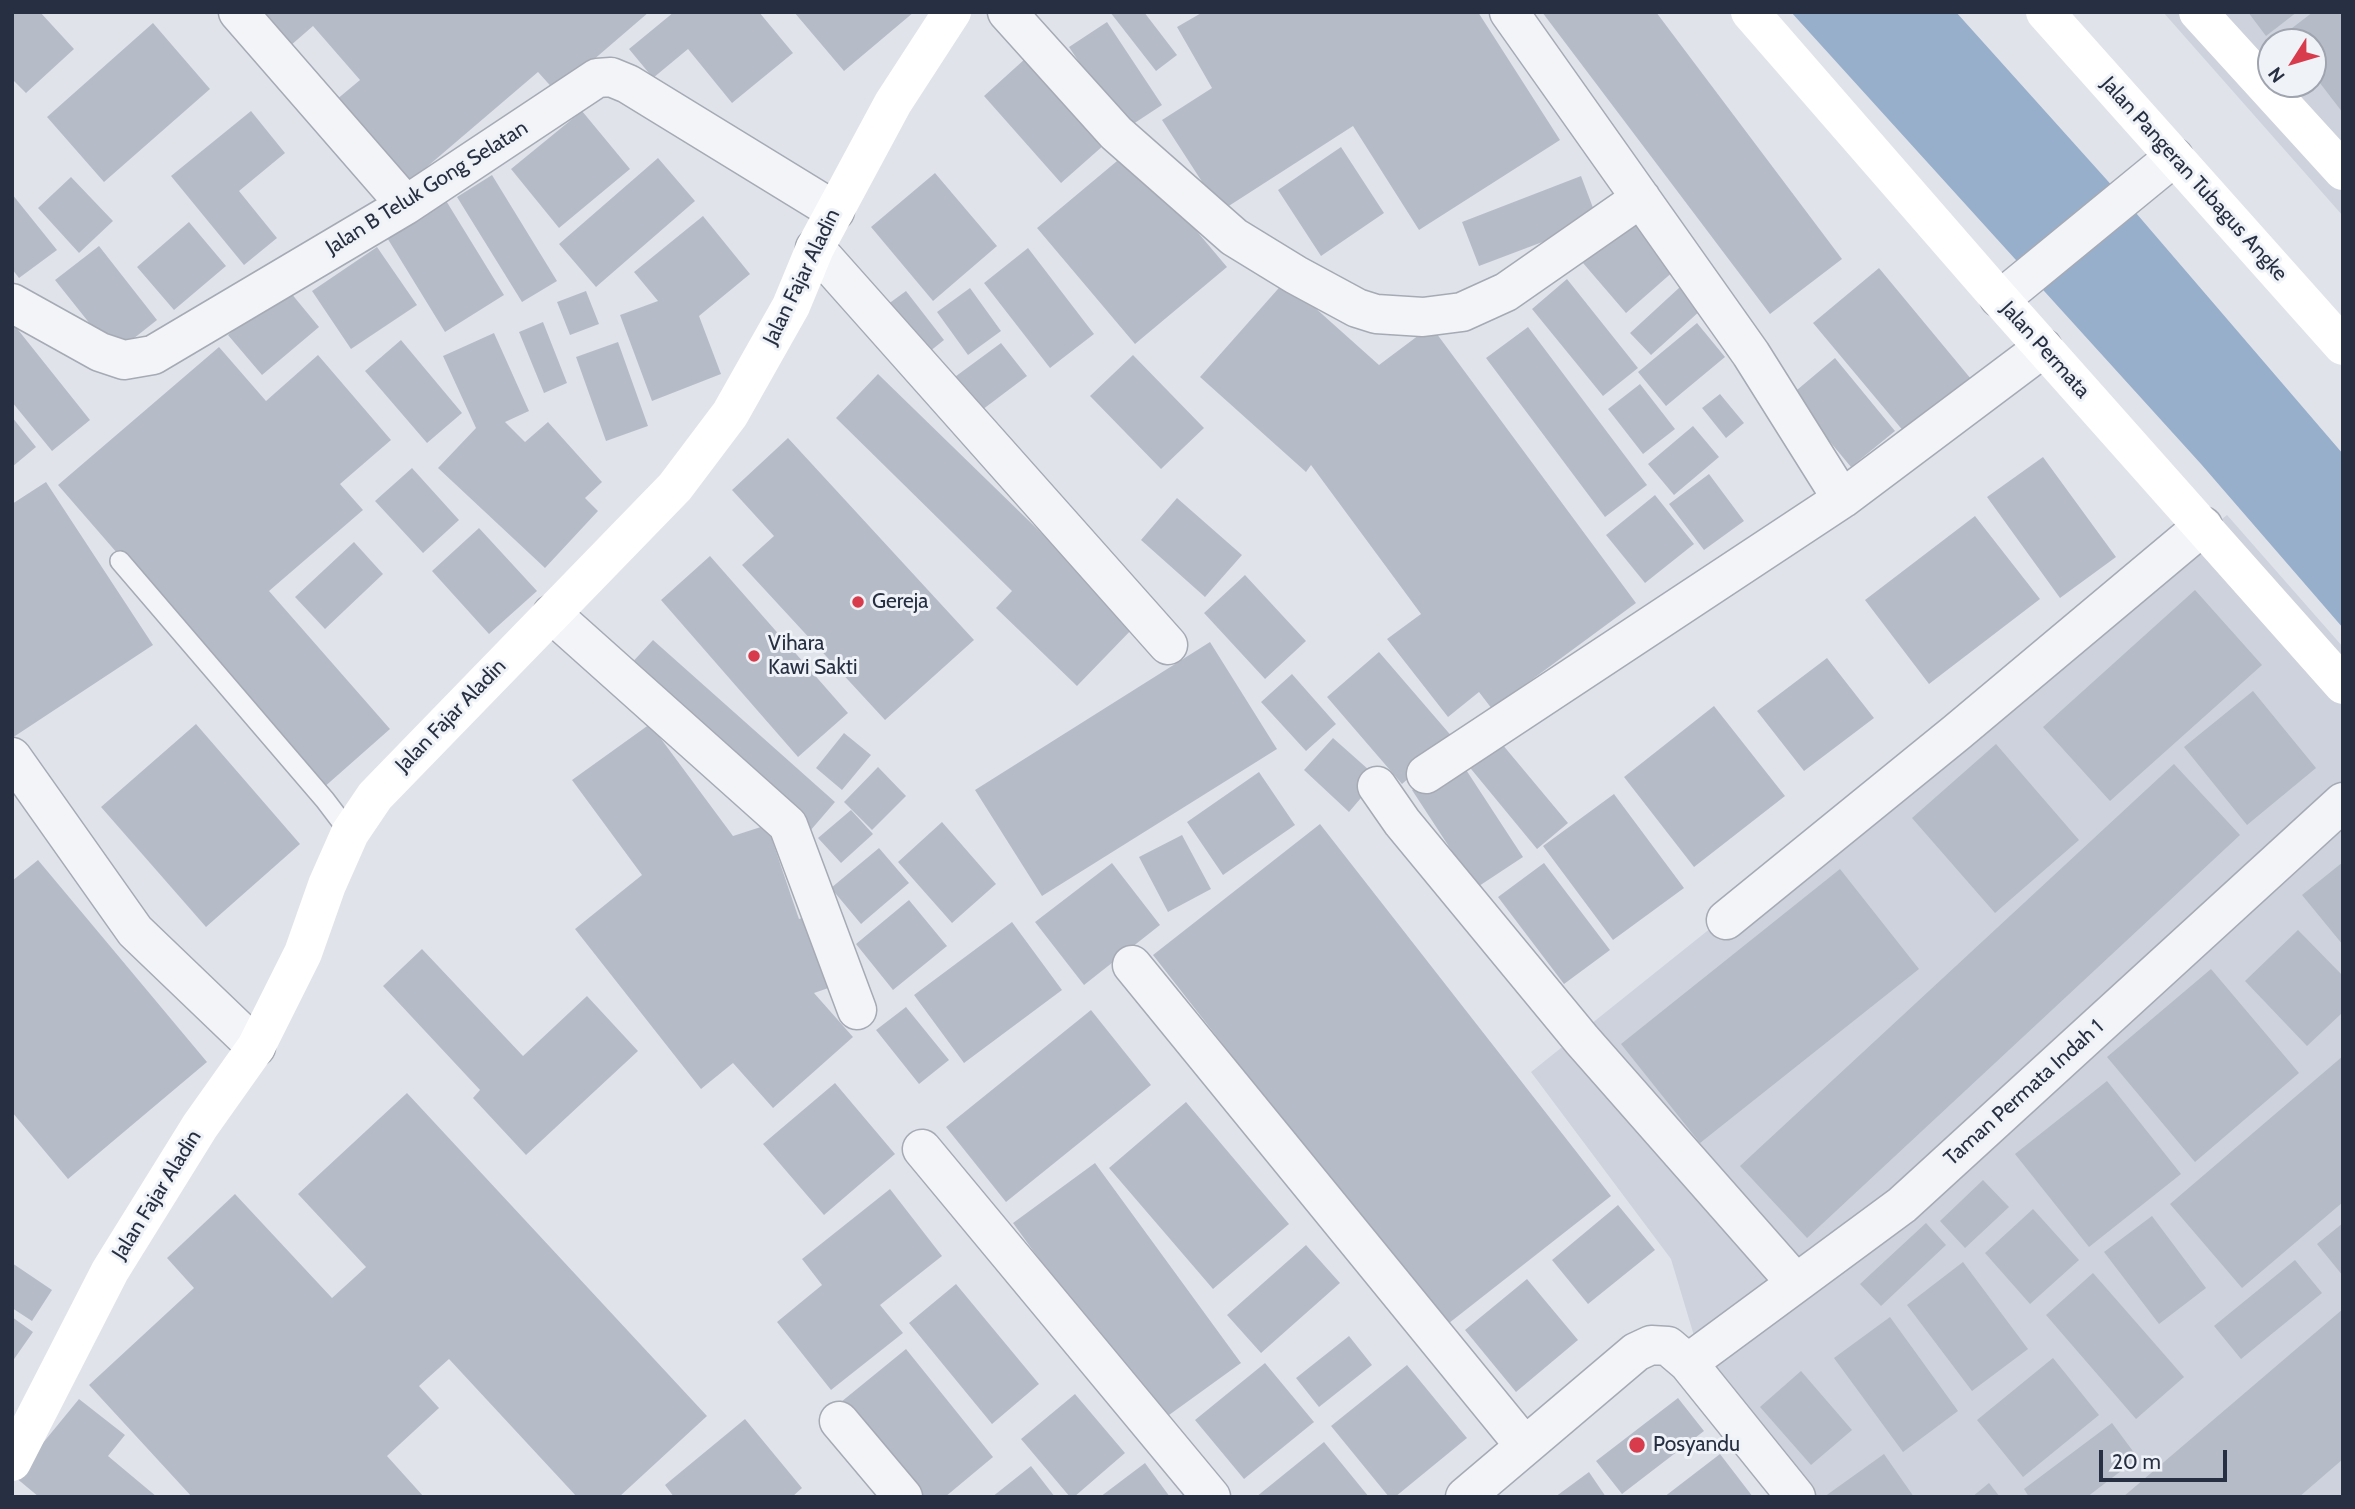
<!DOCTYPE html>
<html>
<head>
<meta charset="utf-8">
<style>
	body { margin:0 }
	#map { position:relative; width:2355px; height:1509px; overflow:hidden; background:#e0e3ea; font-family:Cabin,sans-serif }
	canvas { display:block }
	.frame { position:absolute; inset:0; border:14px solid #273042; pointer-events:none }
	.north { position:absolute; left:2257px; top:28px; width:70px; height:70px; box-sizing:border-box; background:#eff2f7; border:2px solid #9fa4af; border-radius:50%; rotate:233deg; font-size:19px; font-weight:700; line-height:28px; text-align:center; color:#273042 }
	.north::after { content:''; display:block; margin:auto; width:24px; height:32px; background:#d83b4c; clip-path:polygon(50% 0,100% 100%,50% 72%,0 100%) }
	.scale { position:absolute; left:2099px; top:1450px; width:128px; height:32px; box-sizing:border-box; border:4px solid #273042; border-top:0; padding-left:9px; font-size:21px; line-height:24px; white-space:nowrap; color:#273042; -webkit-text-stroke:5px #eff2f7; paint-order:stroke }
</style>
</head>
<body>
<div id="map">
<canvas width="2355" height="1509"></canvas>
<div class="frame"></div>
<div class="north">N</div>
<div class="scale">20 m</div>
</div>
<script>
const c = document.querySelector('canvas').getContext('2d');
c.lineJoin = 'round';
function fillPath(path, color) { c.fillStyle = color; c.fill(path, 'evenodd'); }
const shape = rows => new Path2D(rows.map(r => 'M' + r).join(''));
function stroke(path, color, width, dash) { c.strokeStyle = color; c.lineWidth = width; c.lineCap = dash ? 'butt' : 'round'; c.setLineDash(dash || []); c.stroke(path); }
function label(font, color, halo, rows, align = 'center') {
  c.font = font + ' Cabin,sans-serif'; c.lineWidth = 6; c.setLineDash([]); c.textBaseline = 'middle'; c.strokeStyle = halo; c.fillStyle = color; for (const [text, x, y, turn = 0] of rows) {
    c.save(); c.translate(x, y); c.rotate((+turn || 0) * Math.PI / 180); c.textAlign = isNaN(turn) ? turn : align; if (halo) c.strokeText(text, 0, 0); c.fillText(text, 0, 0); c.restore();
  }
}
const built = shape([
	[2163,12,2343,12,2343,216],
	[2271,42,2313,42,2313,84,2271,84],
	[2227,515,2343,647,2343,1497,1792,1497,1713,1399,1671,1259,1531,1072]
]);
const water = shape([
	[1791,12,1956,12,2124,199,2343,454,2343,628,2201,464]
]);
const building = shape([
	[12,12,40,12,74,49,26,93,12,79],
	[260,12,649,12,556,92,538,72,401,189,330,105,360,80,313,26,290,46],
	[674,12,759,12,793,53,732,103,688,49,653,78,629,49],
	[794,12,914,12,844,71],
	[1110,12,1144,12,1177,55,1156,71],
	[1203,12,1478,12,1560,140,1419,230,1353,126,1221,211,1162,120,1212,88,1177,27],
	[1542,12,1656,12,1842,259,1770,314],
	[2248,12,2297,12,2266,36],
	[2313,12,2341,12,2343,14,2343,113,2313,74,2313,42,2288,42,2283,35],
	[1107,22,1162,105,1124,130,1069,47],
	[153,23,210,89,104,182,47,117],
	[1026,58,1104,145,1061,183,984,96],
	[251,111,285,153,239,191,277,238,244,265,171,176],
	[582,111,630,169,559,228,511,169],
	[1341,147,1384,213,1321,256,1278,190],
	[1129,151,1227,267,1135,344,1037,228],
	[658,158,695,201,596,287,559,244],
	[935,173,997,246,933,301,871,227],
	[492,175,557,281,522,302,457,197],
	[1581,176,1598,221,1479,266,1462,222],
	[71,177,113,221,79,253,38,208],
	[12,194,57,250,19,278,12,269],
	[445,199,504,295,445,332,386,236],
	[703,216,750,274,699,316,721,374,652,401,620,315,658,301,634,272],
	[1632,220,1675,270,1626,313,1583,263],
	[189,222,226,266,174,310,137,267],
	[99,246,157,320,114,354,55,280],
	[377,247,417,305,351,349,312,291],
	[1028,248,1094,334,1050,368,984,283],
	[1879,268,1971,379,1905,433,1813,323],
	[1567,279,1638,368,1603,396,1532,309],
	[1285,281,1379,365,1431,326,1636,603,1492,709,1479,692,1448,717,1387,639,1421,614,1311,465,1306,472,1200,377],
	[286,287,319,327,262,375,228,335],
	[1680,287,1701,310,1651,355,1630,333],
	[970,288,1001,331,968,355,937,312],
	[586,291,599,324,570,335,557,302],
	[906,291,944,340,919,360,880,310],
	[543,322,567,383,544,393,519,332],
	[1697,323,1725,357,1666,406,1638,372],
	[15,326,90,420,52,451,12,402,12,329],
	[1528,327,1647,485,1605,517,1486,358],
	[494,333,529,411,505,422,525,442,548,422,602,482,585,498,598,511,545,568,438,468,476,428,443,356],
	[401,340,462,413,427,443,365,371],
	[618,342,648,426,606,441,576,357],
	[1001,343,1027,376,974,416,948,382],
	[219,347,266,401,318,355,391,440,340,484,363,510,269,591,390,729,322,789,58,485],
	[1133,355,1204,428,1161,469,1090,396],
	[1835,358,1895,431,1851,467,1791,395],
	[878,374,1136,625,1077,686,996,608,1012,591,836,418],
	[1640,384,1675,429,1643,454,1608,409],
	[1720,394,1744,423,1726,438,1702,408],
	[12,417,36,447,12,467],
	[1693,426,1719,457,1674,495,1648,464],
	[788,438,974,640,885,720,742,565,774,536,732,490],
	[2043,457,2116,557,2060,598,1987,497],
	[412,468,459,520,423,553,375,501],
	[1709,474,1744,521,1704,550,1669,504],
	[46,482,153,645,12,738,12,504],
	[1655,495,1694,544,1645,583,1606,535],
	[1177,498,1242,555,1205,597,1141,540],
	[1975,516,2040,599,1929,684,1865,600],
	[479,528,537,591,489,634,432,571],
	[354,542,383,574,325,629,295,597],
	[710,556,848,713,798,757,661,600],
	[1245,575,1306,641,1265,679,1204,613],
	[2195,590,2262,665,2110,801,2043,727],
	[653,640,835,802,810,831,627,668],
	[1210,642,1277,749,1042,896,975,790],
	[1379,652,1454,739,1402,784,1327,697],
	[1827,658,1874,718,1804,771,1757,711],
	[1292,674,1336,724,1306,751,1261,702],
	[2253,691,2316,768,2247,825,2184,747],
	[1714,706,1785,796,1694,867,1624,777],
	[196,724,300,844,206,927,101,807],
	[650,724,733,836,767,825,799,919,814,914,840,984,814,993,853,1037,773,1108,733,1063,701,1089,575,929,642,875,572,780],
	[1492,732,1568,823,1537,849,1462,758],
	[844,733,871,755,842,790,816,768],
	[1333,738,1378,778,1349,812,1304,770],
	[1996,744,2079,840,1995,913,1912,818],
	[1459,759,1523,857,1476,888,1412,790],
	[2174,764,2240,835,1807,1238,1740,1166],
	[878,767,906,796,872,830,844,802],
	[1259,772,1295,825,1223,875,1187,822],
	[1614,794,1684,888,1613,940,1543,846],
	[851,810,873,834,841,863,818,838],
	[942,822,996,884,952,923,898,862],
	[1320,824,1611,1196,1444,1327,1153,955],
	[1182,835,1211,889,1168,912,1139,857],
	[879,848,909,883,861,924,831,888],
	[38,860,207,1062,68,1179,12,1112,12,881],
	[2343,862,2343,945,2302,895],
	[1112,863,1160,925,1084,985,1035,922],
	[1544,863,1610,950,1564,984,1498,897],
	[1840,869,1919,969,1700,1143,1621,1044],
	[909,900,947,946,893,990,856,944],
	[1012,922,1062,990,964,1063,914,995],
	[2298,930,2343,976,2343,1012,2307,1046,2245,981],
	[422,949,523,1056,587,996,638,1051,526,1155,473,1098,480,1090,383,986],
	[2211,969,2299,1073,2195,1162,2107,1057],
	[906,1007,949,1060,919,1084,876,1030],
	[1091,1010,1151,1085,1006,1202,946,1127],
	[2343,1056,2343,1202,2242,1288,2170,1204],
	[2107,1081,2181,1174,2089,1247,2015,1154],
	[835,1083,895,1154,824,1215,763,1144],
	[407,1093,707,1416,619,1497,577,1497,449,1359,419,1386,439,1408,387,1456,424,1497,192,1497,89,1385,194,1288,167,1258,235,1194,332,1298,366,1267,298,1194],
	[1186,1102,1289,1224,1213,1289,1109,1168],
	[1095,1163,1241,1363,1158,1423,1013,1223],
	[1983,1180,2009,1207,1965,1248,1940,1221],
	[890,1189,942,1256,880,1305,903,1333,831,1390,777,1322,822,1285,802,1259],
	[1618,1205,1655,1250,1588,1304,1552,1260],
	[2033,1209,2079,1260,2030,1304,1985,1253],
	[2152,1216,2206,1288,2159,1324,2104,1252],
	[1926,1223,1946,1245,1881,1306,1860,1284],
	[2343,1223,2343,1276,2317,1244],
	[1306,1245,1340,1283,1261,1353,1227,1315],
	[2295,1260,2322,1293,2241,1359,2214,1326],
	[1963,1262,2028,1349,1972,1391,1907,1305],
	[12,1263,52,1290,32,1321,12,1308],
	[2093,1273,2184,1377,2136,1419,2046,1315],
	[1527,1279,1578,1340,1516,1392,1465,1330],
	[956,1284,1039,1384,992,1424,909,1323],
	[2343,1309,2343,1459,2299,1497,2123,1497],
	[12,1317,33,1332,12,1362],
	[1890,1317,1958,1411,1903,1452,1834,1358],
	[1349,1336,1372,1365,1319,1407,1296,1378],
	[906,1349,993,1457,945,1497,917,1497,841,1402],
	[2053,1358,2099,1415,2023,1477,1977,1420],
	[1265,1363,1314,1422,1244,1479,1195,1420],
	[1407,1365,1467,1438,1395,1497,1389,1497,1331,1426],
	[1801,1371,1852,1430,1811,1465,1760,1407],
	[1075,1394,1125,1453,1074,1497,1070,1497,1021,1439],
	[1678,1398,1704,1431,1622,1494,1596,1461],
	[79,1399,125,1435,108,1456,157,1497,39,1497,15,1477],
	[745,1419,802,1488,792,1497,674,1497,665,1485],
	[2112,1423,2138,1458,2087,1497,2029,1497,2024,1489],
	[1324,1442,1369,1497,1256,1497],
	[1720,1454,1753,1497,1664,1497],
	[1884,1454,1914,1497,1824,1497],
	[1145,1463,1170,1497,1100,1497],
	[1031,1466,1055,1497,992,1497],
	[1589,1472,1606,1497,1555,1497],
	[1989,1483,2000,1497,1972,1497]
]);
const lane = shape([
	[120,561,325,800,350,833]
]);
const street = shape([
	[238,12,406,205],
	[1007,12,1116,133,1234,237,1296,275,1357,308,1376,314,1423,317,1462,312,1506,292,1641,198],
	[1509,12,1751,354,1842,499],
	[815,248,1168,645],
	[1999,298,2013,289,2174,157],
	[12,303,100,352,124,360,153,355,406,205,597,78,611,77,628,84,835,211],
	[552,614,788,825,857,1010],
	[12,757,135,931,256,1047],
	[1426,774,1842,499,2043,348],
	[1377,786,1402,822,1582,1040,1796,1283],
	[1726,920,1956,733,2203,526],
	[1132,965,1524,1445],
	[922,1149,1211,1497],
	[1688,1363,1902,1205,2343,802],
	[839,1421,903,1497],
	[1465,1497,1636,1352,1651,1345,1668,1346,1688,1363,1796,1497]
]);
const secondary = shape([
	[1750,12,1999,298,2343,685],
	[2045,12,2343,346],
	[2198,12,2343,171],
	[12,1462,110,1271,200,1126,256,1047,303,953,327,885,350,833,375,796,675,487,730,414,791,306,815,248,893,103,952,12]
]);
const markers = [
	[858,602,7,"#d83b4c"],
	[754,656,7,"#d83b4c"],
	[1637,1445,9,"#d83b4c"]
];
const streetNames = [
	["Jalan Pangeran Tubagus Angke",2194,179,48],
	["Jalan B Teluk Gong Selatan",427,188,-32],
	["Jalan Fajar Aladin",802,277,-64],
	["Jalan Permata",2045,350,48],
	["Jalan Fajar Aladin",451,716,-46],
	["Taman Permata Indah 1",2024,1093,-42],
	["Jalan Fajar Aladin",157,1195,-58]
];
const poiNames = [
	["Gereja",872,602],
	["Vihara",768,644],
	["Kawi Sakti",768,668],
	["Posyandu",1653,1445]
];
fillPath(built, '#cdd2dc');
fillPath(water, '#98afcc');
fillPath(building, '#b6bcc7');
stroke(lane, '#a5aab4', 22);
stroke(street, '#a5aab4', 41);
stroke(lane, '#f3f4f8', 19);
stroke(street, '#f3f4f8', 38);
stroke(secondary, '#fff', 38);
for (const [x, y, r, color] of markers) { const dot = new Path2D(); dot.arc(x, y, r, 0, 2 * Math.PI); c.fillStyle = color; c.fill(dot); stroke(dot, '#eff2f7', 2.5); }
label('21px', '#273042', '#eff2f7', streetNames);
label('21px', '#273042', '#eff2f7', poiNames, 'left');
</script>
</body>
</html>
